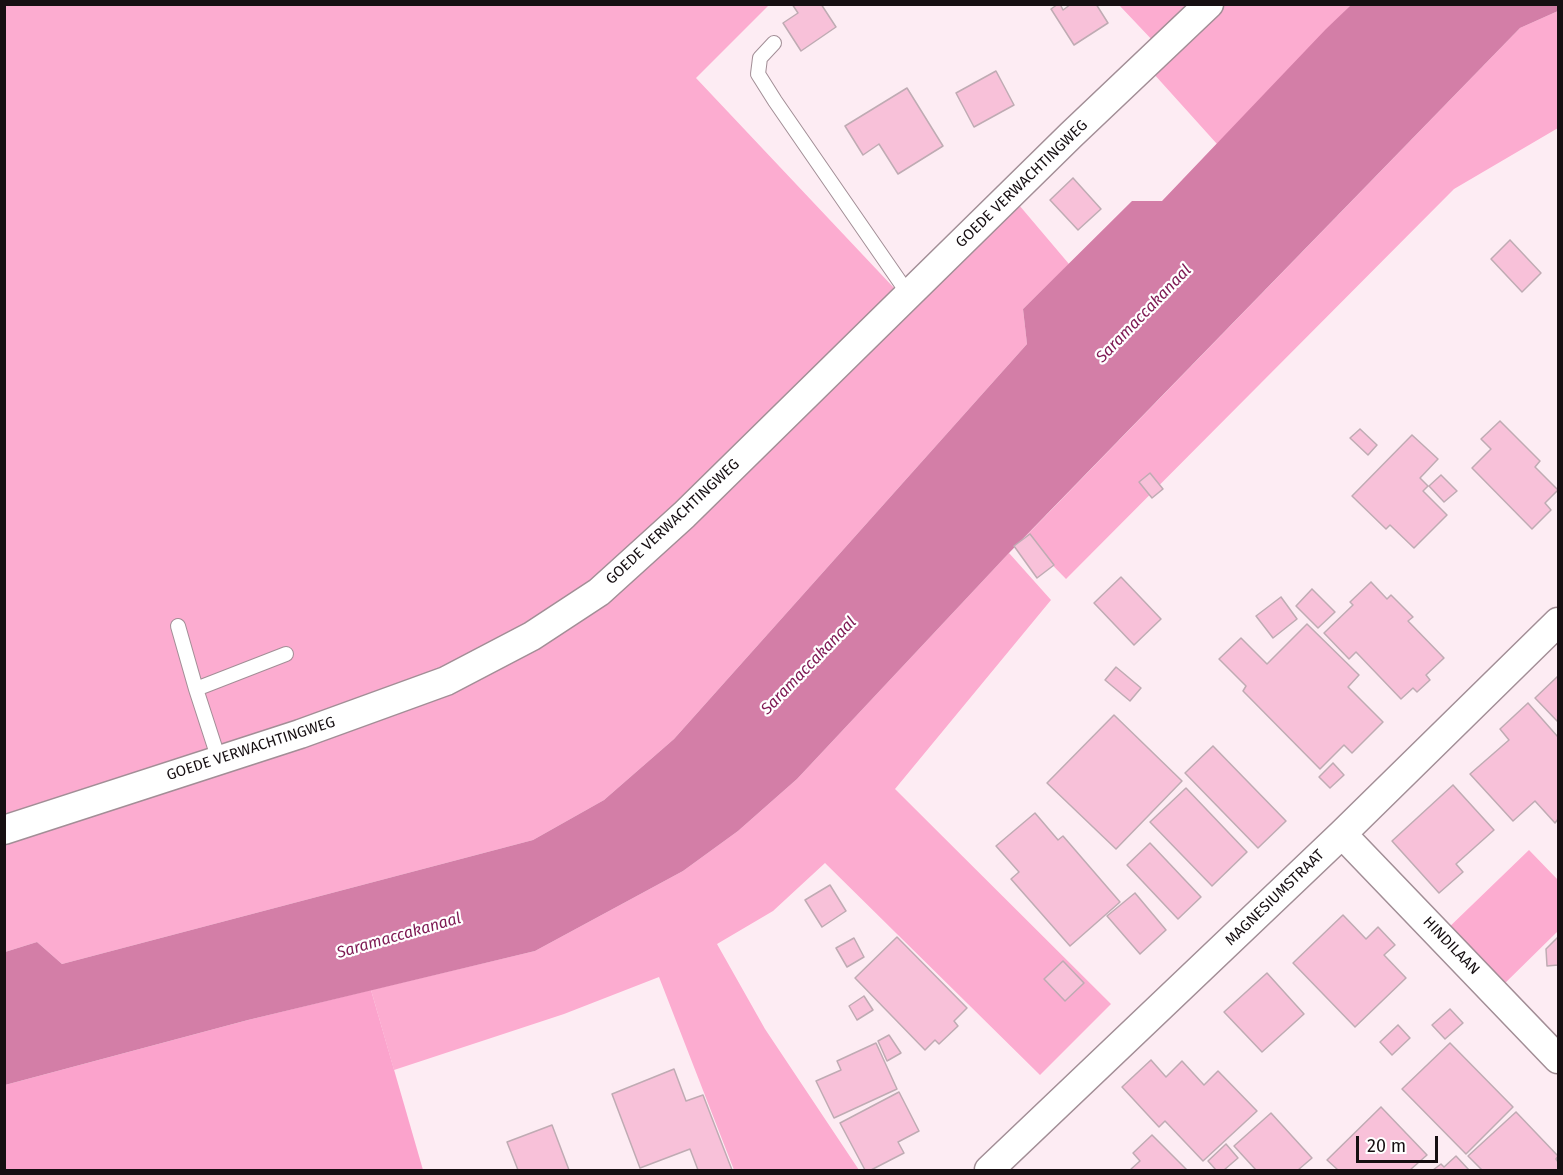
<!DOCTYPE html>
<html>
<head>
<meta charset="utf-8">
<style>
	body { margin:0 }
	#map { position:relative; width:1563px; height:1175px; overflow:hidden; background:#fdecf3; font-family:"Fira Sans",sans-serif }
	canvas { display:block }
	.frame { position:absolute; inset:0; border:6px solid #160f12; pointer-events:none }
	.scale { position:absolute; left:1356px; top:1136px; width:82px; height:27px; box-sizing:border-box; border:3px solid #160f12; border-top:0; padding-left:8px; font-size:18px; line-height:21px; white-space:nowrap; color:#160f12; -webkit-text-stroke:4px #fff; paint-order:stroke }
</style>
</head>
<body>
<div id="map">
<canvas width="1563" height="1175"></canvas>
<div class="frame"></div>
<div class="scale">20 m</div>
</div>
<script>
const c = document.querySelector('canvas').getContext('2d');
c.lineJoin = 'round';
function fillPath(path, color) { c.fillStyle = color; c.fill(path, 'evenodd'); }
const shape = rows => new Path2D(rows.map(r => 'M' + r).join(''));
function stroke(path, color, width, dash) { c.strokeStyle = color; c.lineWidth = width; c.lineCap = dash ? 'butt' : 'round'; c.setLineDash(dash || []); c.stroke(path); }
function label(font, color, halo, rows, align = 'center') {
  c.font = font + ' "Fira Sans",sans-serif'; c.lineWidth = 4.5; c.setLineDash([]); c.textBaseline = 'middle'; c.strokeStyle = halo; c.fillStyle = color; for (const [text, x, y, turn = 0] of rows) {
    c.save(); c.translate(x, y); c.rotate((+turn || 0) * Math.PI / 180); c.textAlign = isNaN(turn) ? turn : align; if (halo) c.strokeText(text, 0, 0); c.fillText(text, 0, 0); c.restore();
  }
}
const green = shape([
	[4,5,769,5,696,78,895,289,665,513,581,591,473,657,398,686,5,819],
	[1119,5,1196,5,1155,43],
	[1223,5,1351,5,1217,144,1153,73],
	[1558,11,1558,128,1454,189,1066,579,1025,537,1520,28],
	[1019,205,1069,264,1023,309,1027,344,674,739,604,800,533,840,62,964,37,942,5,952,5,842,502,665],
	[1009,553,1051,600,895,789,1111,1004,1040,1075,825,863,773,911,717,944,765,1029,859,1170,734,1170,659,977,564,1014,394,1070,371,990,535,951,683,871,738,831,797,779],
	[1529,850,1558,880,1558,931,1498,990,1443,933]
]);
const forest = shape([
	[371,990,423,1170,5,1170,5,1085,248,1020]
]);
const water = shape([
	[1351,5,1558,5,1558,11,1520,28,1009,553,797,779,738,831,683,871,535,951,248,1020,5,1085,5,952,37,942,62,964,533,840,604,800,674,739,1027,344,1023,309,1132,201,1162,201,1326,29]
]);
const building = shape([
	[792,4,821,4,836,27,801,51,783,23,798,13,792,4],
	[1058,4,1060,4,1063,10,1071,4,1096,4,1108,23,1074,45,1051,9,1058,4],
	[996,71,1014,105,974,127,956,93,996,71],
	[907,88,943,146,898,174,879,144,863,155,845,126,907,88],
	[1073,178,1101,209,1078,230,1050,200,1073,178],
	[1510,240,1541,273,1522,292,1491,259,1510,240],
	[1500,421,1540,461,1535,467,1558,490,1545,503,1551,510,1532,529,1472,468,1491,449,1481,439,1500,421],
	[1360,429,1377,445,1368,455,1350,438,1360,429],
	[1412,435,1438,459,1420,478,1428,486,1423,491,1447,515,1414,548,1390,525,1386,529,1352,496,1412,435],
	[1150,473,1163,489,1152,498,1139,482,1150,473],
	[1441,475,1457,491,1444,502,1429,486,1441,475],
	[1030,534,1054,565,1037,578,1014,546,1030,534],
	[1121,577,1161,619,1134,645,1094,603,1121,577],
	[1371,582,1387,599,1391,595,1413,617,1408,621,1444,658,1426,675,1430,680,1417,692,1413,688,1401,699,1356,652,1349,659,1324,633,1353,605,1350,602,1371,582],
	[1312,589,1335,612,1318,628,1296,606,1312,589],
	[1281,597,1297,619,1273,638,1256,616,1281,597],
	[1307,624,1359,675,1348,687,1383,722,1352,753,1344,745,1320,769,1243,691,1246,686,1219,659,1241,638,1267,664,1307,624],
	[1116,667,1141,688,1130,701,1105,680,1116,667],
	[1558,676,1558,722,1535,698,1558,676],
	[1528,703,1558,737,1558,819,1555,823,1535,801,1513,821,1470,774,1509,740,1500,729,1528,703],
	[1114,715,1182,781,1116,849,1047,783,1114,715],
	[1213,746,1286,821,1258,848,1185,773,1213,746],
	[1333,763,1344,775,1330,788,1319,777,1333,763],
	[1453,785,1494,830,1456,864,1463,872,1439,893,1392,841,1453,785],
	[1186,788,1247,852,1212,886,1150,822,1186,788],
	[1035,813,1058,840,1063,836,1120,902,1070,946,1011,879,1019,872,996,846,1035,813],
	[1150,843,1201,897,1178,919,1127,865,1150,843],
	[830,885,846,911,822,927,805,900,830,885],
	[1135,893,1166,930,1140,954,1107,916,1135,893],
	[1343,915,1366,939,1378,927,1395,945,1384,955,1406,978,1355,1027,1293,963,1343,915],
	[897,937,967,1008,954,1021,958,1026,939,1044,935,1040,925,1050,855,978,897,937],
	[1558,937,1558,965,1547,966,1546,949,1558,937],
	[854,938,864,957,847,967,836,948,854,938],
	[1063,961,1084,983,1065,1001,1044,979,1063,961],
	[1267,973,1304,1014,1262,1052,1224,1012,1267,973],
	[864,996,873,1010,857,1020,849,1006,864,996],
	[1450,1009,1463,1023,1445,1039,1432,1025,1450,1009],
	[1398,1025,1410,1038,1392,1055,1380,1042,1398,1025],
	[889,1035,901,1053,887,1061,878,1041,889,1035],
	[876,1043,897,1089,834,1118,816,1081,841,1070,837,1061,876,1043],
	[1450,1043,1513,1107,1466,1154,1402,1089,1450,1043],
	[1151,1060,1166,1077,1182,1061,1204,1085,1218,1071,1257,1111,1203,1161,1165,1121,1159,1127,1122,1087,1151,1060],
	[674,1069,686,1101,703,1095,732,1170,698,1170,690,1149,640,1168,612,1094,674,1069],
	[899,1092,919,1131,898,1142,904,1153,871,1170,865,1170,840,1123,899,1092],
	[1381,1107,1427,1155,1410,1170,1338,1170,1327,1160,1381,1107],
	[1516,1112,1558,1156,1556,1159,1558,1162,1558,1170,1482,1170,1468,1156,1516,1112],
	[1271,1113,1312,1158,1298,1170,1256,1170,1234,1146,1271,1113],
	[552,1125,569,1170,518,1170,507,1142,552,1125],
	[1152,1135,1187,1170,1130,1170,1140,1161,1133,1153,1152,1135],
	[1226,1144,1238,1158,1224,1170,1216,1170,1208,1161,1226,1144],
	[1456,1156,1469,1170,1433,1170,1441,1164,1444,1167,1456,1156]
]);
const service = shape([
	[774,43,760,58,758,74,775,101,909,295],
	[178,626,196,689,219,760],
	[196,689,286,654]
]);
const minor = shape([
	[4,830,300,734,446,681,532,636,599,592,684,515,1071,135,1209,4],
	[1342,834,1558,1059],
	[989,1170,1342,834,1558,622]
]);
const streetNames = [
	["GOEDE VERWACHTINGWEG",1022,184,-44],
	["GOEDE VERWACHTINGWEG",673,522,-43],
	["GOEDE VERWACHTINGWEG",251,749,-18],
	["MAGNESIUMSTRAAT",1275,898,-44],
	["HINDILAAN",1451,946,46]
];
const waterNames = [
	["Saramaccakanaal",1144,314,-46],
	["Saramaccakanaal",809,666,-46],
	["Saramaccakanaal",399,936,-16]
];
fillPath(green, '#fcacd0');
fillPath(forest, '#fba3cc');
fillPath(water, '#d37ea7');
fillPath(building, '#f8c1d9');
stroke(building, '#bfabb3', 1.5);
stroke(service, '#a28e96', 16);
stroke(minor, '#a28e96', 31);
stroke(service, '#fff', 14);
stroke(minor, '#fff', 28);
label('15px', '#160f12', '#fff', streetNames);
label('italic 16px', '#7e1953', '#fff', waterNames);
</script>
</body>
</html>
